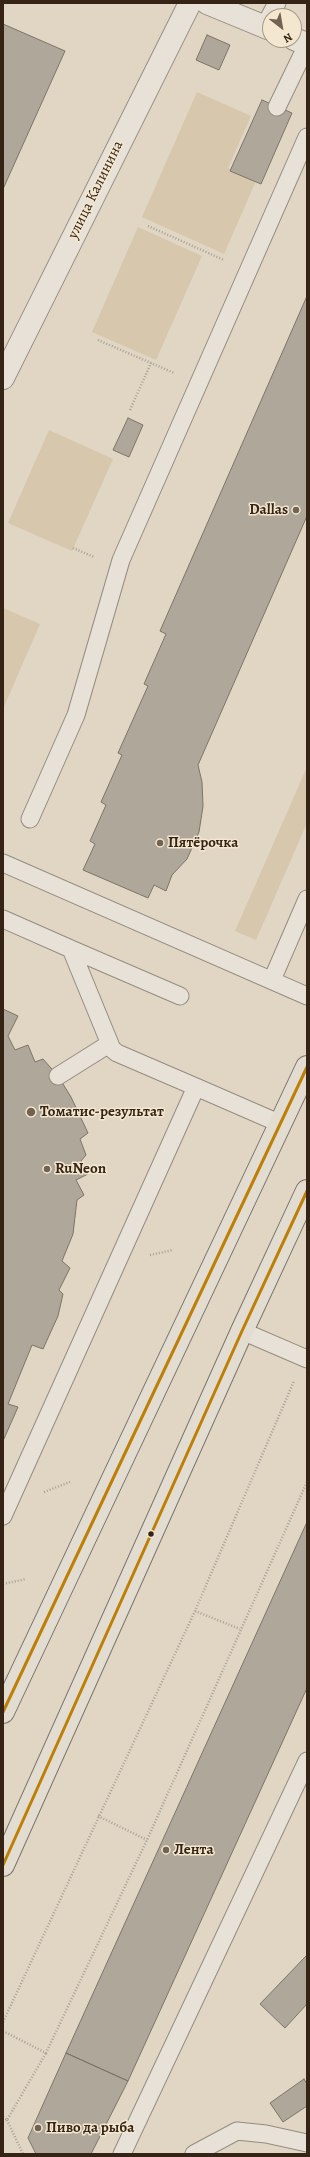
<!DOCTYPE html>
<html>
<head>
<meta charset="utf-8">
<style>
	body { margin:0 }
	#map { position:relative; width:310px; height:2157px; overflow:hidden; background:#e0d6c3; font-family:Alegreya,serif }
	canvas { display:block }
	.frame { position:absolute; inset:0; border:4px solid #352315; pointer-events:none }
	.north { position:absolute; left:262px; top:8px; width:40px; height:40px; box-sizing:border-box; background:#f3e7d0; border:1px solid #a79985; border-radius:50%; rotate:149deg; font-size:11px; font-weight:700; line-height:16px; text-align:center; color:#352315 }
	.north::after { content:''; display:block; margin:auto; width:14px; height:18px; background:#716252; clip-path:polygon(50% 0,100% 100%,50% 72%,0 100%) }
</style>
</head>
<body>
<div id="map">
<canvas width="310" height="2157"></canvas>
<div class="frame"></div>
<div class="north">N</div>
</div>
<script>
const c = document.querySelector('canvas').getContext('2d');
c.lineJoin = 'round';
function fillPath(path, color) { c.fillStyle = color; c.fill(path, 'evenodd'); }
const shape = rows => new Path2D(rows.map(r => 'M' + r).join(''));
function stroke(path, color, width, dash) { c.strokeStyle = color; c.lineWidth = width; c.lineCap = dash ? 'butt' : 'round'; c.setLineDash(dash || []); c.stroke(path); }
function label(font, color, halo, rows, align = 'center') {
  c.font = font + ' Alegreya,serif'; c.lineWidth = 3; c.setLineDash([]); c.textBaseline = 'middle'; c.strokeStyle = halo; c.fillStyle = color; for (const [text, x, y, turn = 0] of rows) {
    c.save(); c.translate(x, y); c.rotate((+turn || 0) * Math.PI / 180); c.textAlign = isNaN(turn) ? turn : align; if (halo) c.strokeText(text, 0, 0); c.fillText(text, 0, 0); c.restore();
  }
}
const green = shape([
	[197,92,251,116,228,168,256,181,224,254,142,217],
	[138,227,202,256,156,360,92,332],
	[49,430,113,459,72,551,8,523],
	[3,608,40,624,3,709],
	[307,767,307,823,256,940,235,931]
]);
const building = shape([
	[3,24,65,51,3,189,3,24],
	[207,35,230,45,219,70,196,60,207,35],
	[262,100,292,113,261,184,230,171,262,100],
	[307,296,307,516,198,765,202,782,203,806,199,832,187,859,172,875,166,891,154,885,148,898,83,870,95,844,90,841,106,805,101,802,122,755,118,753,148,686,144,684,166,634,160,631,307,296],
	[128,418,143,425,129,457,113,450,128,418],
	[3,1009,18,1016,8,1036,15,1050,28,1045,35,1062,43,1059,58,1076,71,1097,88,1133,80,1139,86,1155,81,1161,88,1174,76,1180,84,1195,77,1200,73,1234,62,1261,70,1268,59,1290,63,1294,58,1316,43,1349,32,1345,8,1404,18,1407,3,1441,3,1009],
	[307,1522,307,1688,128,2081,66,2053,307,1522],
	[307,1955,307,2004,285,2028,260,2004,307,1955],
	[66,2053,128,2081,91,2154,36,2154,28,2138,66,2053],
	[304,2079,307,2084,307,2106,283,2122,270,2103,304,2079]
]);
const path = shape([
	[148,226,224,260],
	[98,340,174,373],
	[130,410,151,363],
	[73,548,94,557],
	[150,1255,173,1250],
	[44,1492,70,1482],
	[3,1584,26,1579],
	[195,1611,240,1629],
	[98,1816,147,1840],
	[3,2022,195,1611,294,1381],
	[3,2031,46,2053,147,1840,307,1482],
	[3,2117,7,2120,46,2053],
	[7,2120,23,2154]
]);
const service = shape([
	[264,27,277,3],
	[277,107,307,45],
	[30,819,76,715,121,560,307,137],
	[3,863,307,996],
	[3,919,71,949,112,1049,117,1053,196,1087],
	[71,949,180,996],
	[272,980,307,899],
	[58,1076,109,1044],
	[242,1331,307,1359],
	[3,1516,196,1087,281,1124],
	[122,2154,307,1761],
	[194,2154,237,2131,266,2134,307,2143]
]);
const minor = shape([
	[207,3,270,29],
	[294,39,307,44],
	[3,378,190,3]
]);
const primary = shape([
	[3,1712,307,1067],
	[3,1865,242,1331,307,1191]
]);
const bus1 = shape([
	[3,1712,307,1067],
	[3,1865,242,1331,307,1191]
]);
const markers = [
	[296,510,4,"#716252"],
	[160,843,4,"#716252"],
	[31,1112,5,"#716252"],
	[47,1169,4,"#716252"],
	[151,1534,3.5,"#352315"],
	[166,1850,4,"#716252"],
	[38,2128,4,"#716252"]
];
const streetNames = [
	["улица Калинина",96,190,-64]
];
const poiNames = [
	["Dallas",288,510,"right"],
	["Пятёрочка",168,843],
	["Томатис-результат",40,1112],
	["RuNeon",55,1169],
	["Лента",174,1850],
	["Пиво да рыба",46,2128]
];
fillPath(green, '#d6c7ad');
fillPath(building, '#afa799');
stroke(building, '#7c7469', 1);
stroke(service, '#958c80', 19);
stroke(minor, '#958c80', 24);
stroke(primary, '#7c7469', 24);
stroke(path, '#a6a098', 2.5, [1, 2]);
stroke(service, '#e7e1d7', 17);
stroke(minor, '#e7e1d7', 22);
stroke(primary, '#e3ddd1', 22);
stroke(bus1, '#bd7f06', 3);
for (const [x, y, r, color] of markers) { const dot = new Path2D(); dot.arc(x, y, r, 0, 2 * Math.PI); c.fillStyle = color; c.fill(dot); stroke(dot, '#f3e7d0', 1.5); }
label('15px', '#352315', '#f3e7d0', streetNames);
label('bold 15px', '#352315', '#f3e7d0', poiNames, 'left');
</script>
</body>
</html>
